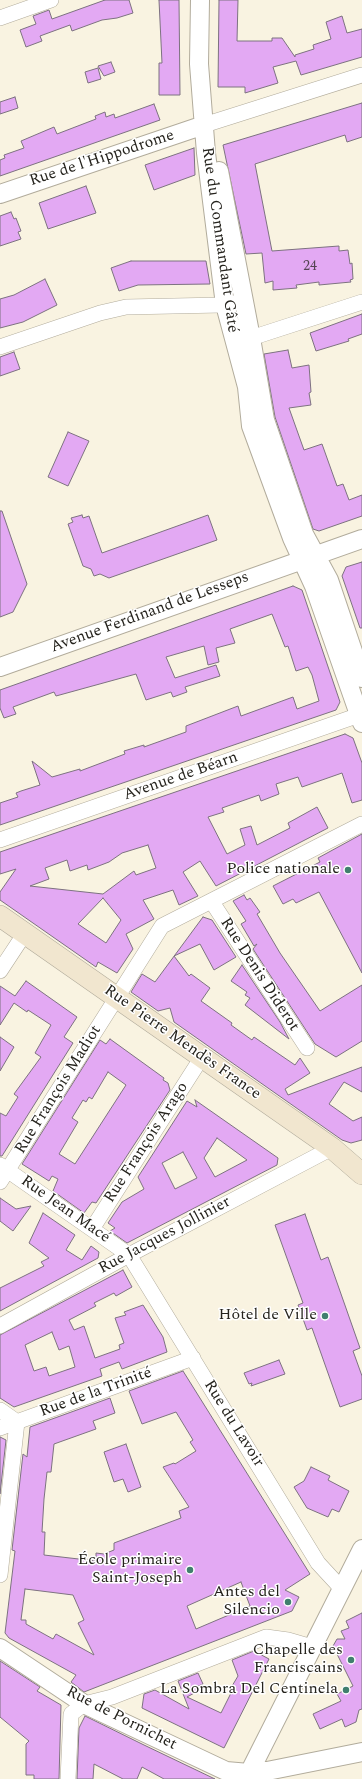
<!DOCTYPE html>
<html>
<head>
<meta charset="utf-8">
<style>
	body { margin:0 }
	canvas { display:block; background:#f9f3e1 }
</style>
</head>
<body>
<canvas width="362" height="1779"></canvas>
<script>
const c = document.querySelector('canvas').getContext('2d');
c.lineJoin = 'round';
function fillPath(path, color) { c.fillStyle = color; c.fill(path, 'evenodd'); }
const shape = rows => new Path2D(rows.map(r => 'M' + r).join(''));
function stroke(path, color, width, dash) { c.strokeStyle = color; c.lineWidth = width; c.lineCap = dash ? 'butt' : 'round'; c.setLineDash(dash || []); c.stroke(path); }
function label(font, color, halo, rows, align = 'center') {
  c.font = font + ' Spectral,serif'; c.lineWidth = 3; c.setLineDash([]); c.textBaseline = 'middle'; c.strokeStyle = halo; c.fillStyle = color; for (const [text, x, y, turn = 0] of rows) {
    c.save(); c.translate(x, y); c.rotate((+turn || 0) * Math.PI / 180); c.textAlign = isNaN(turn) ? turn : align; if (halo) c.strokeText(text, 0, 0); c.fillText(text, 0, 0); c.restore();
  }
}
const building = shape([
	[105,0,129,0,133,13,117,18,102,20,72,31,70,25,40,36,42,41,26,47,20,30,36,24,33,16,49,10,52,19,105,0],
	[159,0,179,0,180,95,159,95,159,63,162,63,159,0],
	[219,0,238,0,237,41,272,41,272,38,282,38,295,57,295,55,314,49,313,45,331,39,326,22,342,16,347,33,362,29,362,57,301,75,296,61,273,67,278,83,245,93,245,87,218,87,219,0],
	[111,62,115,72,104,76,98,66,111,62],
	[98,68,101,79,88,83,85,72,98,68],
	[15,97,18,108,0,114,0,102,15,97],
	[362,103,362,137,347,142,345,135,255,164,272,251,339,246,339,251,348,250,350,264,352,263,353,279,350,280,351,282,319,285,319,282,296,285,297,288,273,290,273,281,265,283,262,253,246,254,223,145,362,103],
	[154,104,160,120,0,176,0,160,5,158,4,155,24,148,21,141,54,127,57,134,96,119,95,116,105,112,106,117,114,114,115,118,154,104],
	[194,148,195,175,154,190,145,165,194,148],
	[86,186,96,213,48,229,39,203,86,186],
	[11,212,14,219,16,218,21,231,18,232,21,239,0,246,0,216,11,212],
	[131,261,206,261,210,284,138,285,119,291,111,268,131,261],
	[45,279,57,305,23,322,0,328,0,299,14,295,45,279],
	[362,314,362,334,348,339,349,341,316,351,310,333,362,314],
	[288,350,292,368,309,365,311,392,309,393,311,405,289,408,304,450,322,444,337,486,343,484,349,500,362,495,362,516,319,531,313,529,275,417,264,354,288,350],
	[14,352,20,369,0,376,0,357,14,352],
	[68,432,89,441,68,486,48,477,68,432],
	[0,511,2,511,27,584,13,612,0,617,0,511],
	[82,515,83,518,89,516,102,553,208,515,217,540,109,578,100,574,94,576,91,569,83,566,68,524,73,522,71,518,82,515],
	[362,562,362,628,360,628,342,576,346,567,362,562],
	[293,586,302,590,340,702,336,710,0,825,0,803,18,797,16,793,21,791,40,785,32,761,52,777,80,769,80,771,125,754,124,751,144,745,144,747,186,732,186,726,238,706,241,716,293,697,297,709,319,701,312,675,308,667,296,671,288,646,285,647,272,614,230,629,235,643,216,648,219,662,208,665,204,646,166,657,175,678,216,665,220,676,185,687,187,692,173,697,171,692,146,700,136,674,56,696,54,692,13,707,16,714,4,718,0,708,0,690,293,586],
	[345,734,353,738,362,763,362,800,352,803,342,773,302,787,298,777,276,784,279,794,261,801,259,795,222,808,224,812,208,817,227,854,245,845,240,829,251,826,257,845,290,828,288,823,317,807,328,828,216,886,200,861,183,872,198,896,179,905,173,890,143,900,154,919,126,934,133,949,117,973,98,962,96,967,0,900,0,892,16,869,0,874,0,852,345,734],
	[148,845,156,868,136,875,134,871,103,894,30,886,49,879,45,868,67,860,70,871,87,865,88,870,109,862,122,853,148,845],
	[103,898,121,920,106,943,78,924,103,898],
	[362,834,362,973,319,892,296,903,293,899,283,904,273,886,320,862,318,858,362,834],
	[244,895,247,900,250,898,260,912,257,914,280,953,320,1011,362,985,362,1041,336,1057,315,1044,253,949,257,944,254,946,241,924,246,921,233,901,244,895],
	[203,917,212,920,236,957,214,970,200,944,174,956,189,976,191,974,210,988,201,1001,232,1023,231,1025,252,1040,254,1037,295,1065,300,1058,310,1073,285,1089,288,1095,362,1067,362,1092,344,1082,329,1104,353,1121,362,1117,362,1140,351,1143,342,1140,174,1022,170,1008,158,1011,131,992,142,974,155,982,203,917],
	[242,965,280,1022,289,1039,245,1005,250,998,245,995,247,992,231,981,242,965],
	[26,981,77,1017,64,1037,73,1043,2,1156,0,1156,0,1113,6,1116,18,1097,14,1094,41,1057,35,1053,51,1025,28,1010,27,1012,14,1003,0,1025,0,986,15,996,26,981],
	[0,1037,14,1047,0,1071,0,1037],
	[110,1039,164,1078,163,1080,168,1083,170,1090,96,1203,92,1202,84,1213,53,1191,58,1179,52,1176,49,1181,22,1164,100,1040,106,1044,110,1039],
	[108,1072,126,1085,75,1164,59,1154,78,1122,72,1118,83,1100,86,1102,89,1097,92,1099,108,1072],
	[195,1100,278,1158,277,1165,127,1243,110,1231,115,1228,108,1223,122,1202,144,1189,138,1177,187,1101,197,1107,195,1100],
	[217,1138,247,1160,215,1177,204,1158,217,1138],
	[183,1152,197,1178,175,1189,162,1163,183,1152],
	[0,1198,16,1209,31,1206,13,1231,0,1221,0,1198],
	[43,1213,75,1235,66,1250,82,1260,91,1246,99,1252,98,1258,0,1311,0,1288,44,1266,41,1262,49,1258,29,1243,43,1213],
	[305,1214,321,1260,328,1257,360,1348,353,1351,362,1376,362,1399,340,1407,312,1328,307,1330,298,1305,303,1303,275,1225,305,1214],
	[123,1270,132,1287,116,1296,114,1293,94,1303,96,1306,69,1320,74,1330,84,1326,95,1358,120,1349,119,1345,124,1343,115,1318,126,1315,124,1312,143,1305,163,1337,167,1352,122,1369,119,1362,100,1369,102,1376,14,1407,0,1398,0,1335,123,1270],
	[52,1332,59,1350,69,1346,75,1367,49,1376,46,1367,34,1371,25,1345,52,1332],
	[279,1360,285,1374,251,1386,252,1383,249,1384,244,1373,279,1360],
	[183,1371,310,1574,285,1590,299,1597,292,1611,84,1692,71,1682,76,1675,9,1638,5,1633,15,1551,12,1550,23,1454,27,1457,30,1427,110,1398,115,1413,93,1421,96,1429,54,1444,51,1472,47,1472,44,1499,42,1532,45,1532,44,1555,96,1561,96,1553,104,1554,114,1550,114,1543,181,1518,179,1511,189,1507,163,1467,174,1463,175,1464,196,1451,190,1442,193,1440,176,1412,142,1424,129,1391,183,1371],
	[241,1582,250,1606,196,1629,187,1606,241,1582],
	[25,1589,73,1595,84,1620,78,1623,94,1655,56,1634,53,1639,26,1624,26,1620,21,1620,25,1589],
	[0,1437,6,1440,0,1494,0,1437],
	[126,1444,141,1487,128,1492,123,1479,114,1482,104,1452,126,1444],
	[311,1467,330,1476,328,1480,349,1491,339,1512,332,1509,328,1517,307,1508,294,1487,304,1481,311,1467],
	[362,1613,362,1709,359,1710,356,1722,345,1727,342,1719,320,1729,313,1714,341,1701,337,1694,353,1686,333,1646,337,1639,345,1639,341,1631,349,1628,346,1621,362,1613],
	[254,1651,269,1659,224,1748,142,1708,144,1694,155,1690,189,1709,178,1681,198,1673,203,1684,196,1687,198,1691,187,1697,221,1713,234,1687,232,1686,238,1676,232,1660,254,1651],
	[0,1661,40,1687,37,1691,61,1705,59,1779,34,1779,34,1775,26,1775,26,1744,29,1741,0,1717,0,1661],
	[85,1716,144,1745,215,1779,164,1779,142,1767,137,1779,123,1779,94,1764,93,1779,77,1779,79,1728,85,1716]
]);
const minor = shape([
	[0,18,51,0],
	[204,125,362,75],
	[251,338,362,302],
	[0,347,100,313,126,307,221,305,235,303],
	[0,840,362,714],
	[212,902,307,1048],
	[0,971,25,933],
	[0,1165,129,1255,318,1563,342,1589],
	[0,1182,162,926,362,824],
	[92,1229,202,1057],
	[0,1326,129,1255,332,1148],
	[0,1410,17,1422,0,1575],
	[0,1428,193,1358],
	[68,1779,71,1714,84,1704,112,1697,266,1637,288,1640,312,1647]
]);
const tertiary = shape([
	[200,0,199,64,206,153,225,305,247,387,251,426,292,538,314,586,362,723],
	[219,171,251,338,265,420,304,534,329,580,362,678],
	[0,194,204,125],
	[0,667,362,539],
	[0,1648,84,1704,226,1771,249,1773,267,1771,362,1752],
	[246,1779,362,1549]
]);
const secondary = shape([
	[0,916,332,1148,362,1174]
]);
const markers = [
	[348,870,4,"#407f6e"],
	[325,1316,4,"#407f6e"],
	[190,1570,4,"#407f6e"],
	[288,1602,4,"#407f6e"],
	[351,1660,4,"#407f6e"],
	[346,1690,4,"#407f6e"]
];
const numberNames = [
	["24",310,267]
];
const streetNames = [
	["Rue de l'Hippodrome",102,159,-18],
	["Rue du Commandant Gâté",219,240,82],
	["Avenue Ferdinand de Lesseps",150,613,-20],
	["Avenue de Béarn",181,777,-19],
	["Rue Denis Diderot",259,975,57],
	["Rue Pierre Mendès France",182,1043,35],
	["Rue François Madiot",59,1090,-58],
	["Rue François Arago",147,1143,-57],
	["Rue Jean Macé",65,1210,35],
	["Rue Jacques Jollinier",165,1236,-28],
	["Rue de la Trinité",96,1393,-20],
	["Rue du Lavoir",233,1424,58],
	["Rue de Pornichet",121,1719,27]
];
const poiNames = [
	["Police nationale",340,870],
	["Hôtel de Ville",317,1316],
	["École primaire",182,1561],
	["Saint-Joseph",182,1579],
	["Antes del",280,1593],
	["Silencio",280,1611],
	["Chapelle des",343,1651],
	["Franciscains",343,1669],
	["La Sombra Del Centinela",338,1690]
];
fillPath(building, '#e3a9f3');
stroke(building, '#7d7280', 1);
stroke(minor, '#b2ac9c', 16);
stroke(tertiary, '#b2ac9c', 20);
stroke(secondary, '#b2ac9c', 22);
stroke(minor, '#fff', 15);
stroke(tertiary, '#fff', 18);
stroke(secondary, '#f1e6cf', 21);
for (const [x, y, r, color] of markers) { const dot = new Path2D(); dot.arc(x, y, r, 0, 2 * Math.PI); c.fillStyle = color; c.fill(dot); stroke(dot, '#fff', 1.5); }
label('14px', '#544452', null, numberNames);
label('16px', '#25231d', '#fff', streetNames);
label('16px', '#25231d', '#fff', poiNames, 'right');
</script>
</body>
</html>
